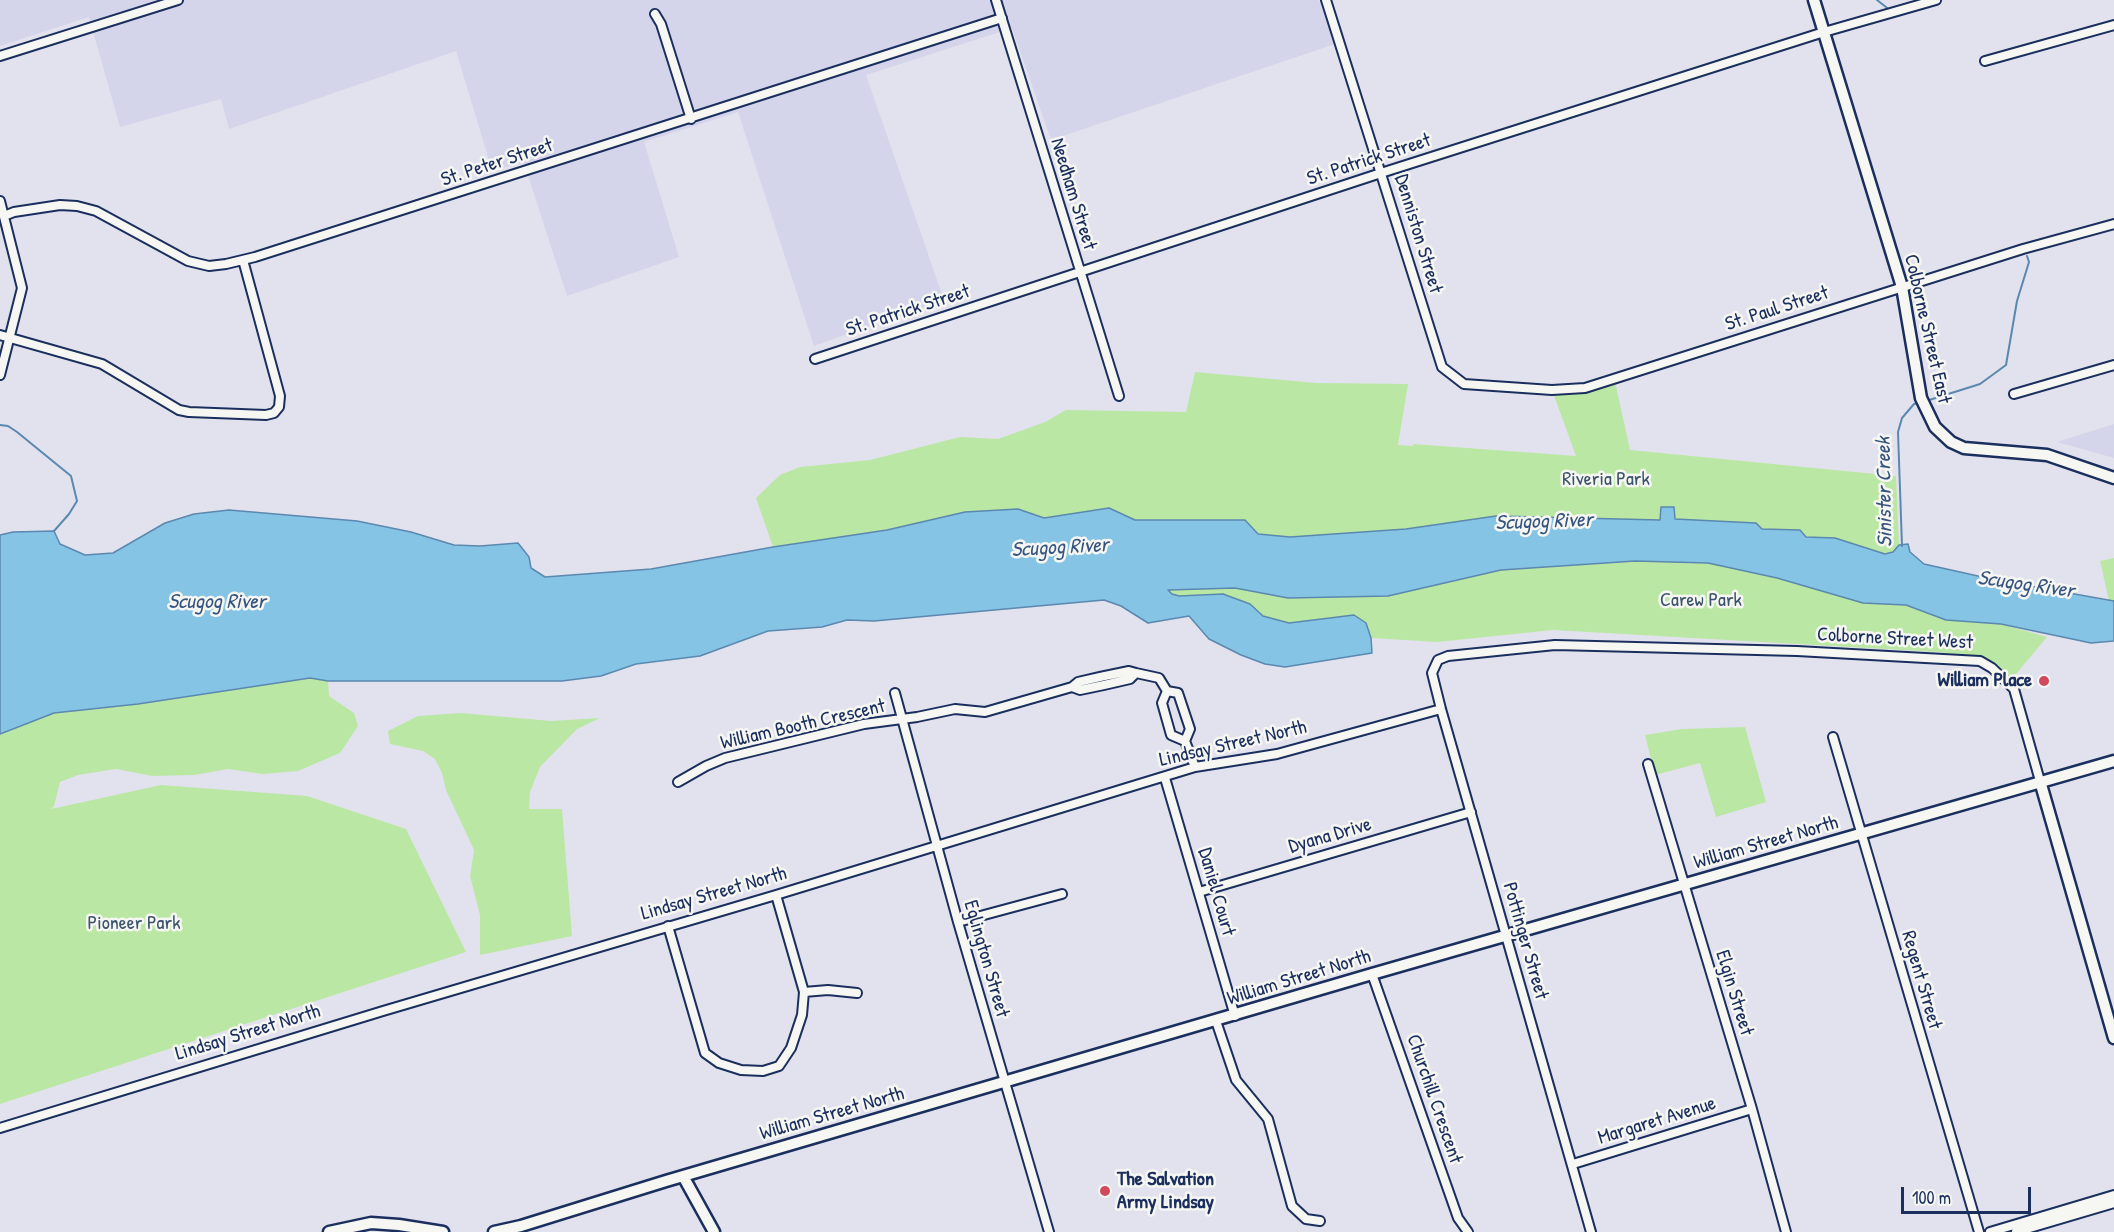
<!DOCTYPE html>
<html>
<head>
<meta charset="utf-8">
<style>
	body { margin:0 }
	#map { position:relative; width:2114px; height:1232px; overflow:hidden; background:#e2e2ee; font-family:"Patrick Hand",sans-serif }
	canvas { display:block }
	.scale { position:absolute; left:1901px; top:1187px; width:130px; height:27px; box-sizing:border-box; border:3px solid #1b2f5e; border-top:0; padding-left:8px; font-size:18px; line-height:21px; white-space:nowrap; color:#1b2f5e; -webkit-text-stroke:4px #f6f6f2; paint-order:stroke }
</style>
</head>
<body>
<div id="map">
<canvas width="2114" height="1232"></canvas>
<div class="scale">100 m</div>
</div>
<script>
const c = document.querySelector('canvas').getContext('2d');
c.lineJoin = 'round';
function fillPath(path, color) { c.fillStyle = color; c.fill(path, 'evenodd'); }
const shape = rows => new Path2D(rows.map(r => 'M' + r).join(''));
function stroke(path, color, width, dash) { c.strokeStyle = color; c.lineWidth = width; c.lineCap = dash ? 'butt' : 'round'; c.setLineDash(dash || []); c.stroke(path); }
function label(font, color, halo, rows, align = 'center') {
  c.font = font + ' "Patrick Hand",sans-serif'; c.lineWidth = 5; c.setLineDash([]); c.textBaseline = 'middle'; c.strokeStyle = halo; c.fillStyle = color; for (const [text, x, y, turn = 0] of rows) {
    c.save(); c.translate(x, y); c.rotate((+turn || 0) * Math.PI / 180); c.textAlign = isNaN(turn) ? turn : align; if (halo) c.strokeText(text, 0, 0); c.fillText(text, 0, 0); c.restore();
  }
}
const built = shape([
	[0,0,1319,0,1335,44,1051,140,1012,28,866,75,944,300,814,346,738,112,644,142,679,257,567,296,524,163,492,170,456,51,229,129,221,99,120,127,89,17,0,46],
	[2114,424,2114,458,2057,442]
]);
const green = shape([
	[1195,372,1316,383,1408,384,1398,445,1413,446,1413,444,1576,456,1552,390,1591,384,1614,377,1630,450,1896,476,1899,545,1893,552,1885,554,1835,538,1806,537,1800,530,1762,529,1756,523,1675,519,1661,508,1661,520,1496,516,1406,529,1290,537,1258,534,1245,520,1135,520,1109,508,1043,518,1018,509,965,512,887,530,773,547,756,498,780,475,800,467,870,460,960,437,998,439,1045,422,1066,410,1186,412],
	[2114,558,2114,601,2109,601,2100,561],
	[1635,561,1708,563,1777,578,1863,603,1906,605,1946,620,2001,624,2047,637,2011,680,1980,657,1938,652,1553,630,1437,642,1371,638,1366,623,1354,615,1289,623,1263,616,1250,604,1223,594,1179,596,1172,594,1168,590,1235,588,1288,598,1388,596,1501,570],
	[310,678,328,681,329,696,354,713,358,726,340,753,298,771,263,774,228,769,194,775,152,776,116,769,78,775,60,782,54,806,51,809,161,785,307,796,406,829,466,952,0,1104,0,734,54,713,138,704],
	[461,713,551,721,600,718,577,729,540,767,530,792,529,809,562,809,572,936,480,955,480,915,470,876,474,850,446,790,442,773,435,759,423,751,390,744,388,731,418,716],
	[1745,727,1766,802,1716,817,1700,763,1655,775,1645,735,1682,729]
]);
const water = shape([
	[1661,507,1674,507,1675,519,1756,523,1762,529,1800,530,1806,537,1835,538,1885,554,1893,552,1899,545,1908,544,1910,552,1924,564,1996,580,2114,601,2114,641,2091,643,2001,624,1946,620,1906,605,1863,603,1777,578,1708,563,1635,561,1501,570,1388,596,1288,598,1235,588,1168,590,1172,594,1179,596,1223,594,1250,604,1263,616,1289,623,1354,615,1366,623,1371,638,1372,653,1285,667,1265,664,1241,655,1209,639,1189,616,1148,623,1121,606,1104,600,874,621,847,620,822,627,768,631,700,656,636,664,601,676,562,681,328,681,310,678,138,704,54,713,0,734,0,535,13,532,54,531,60,544,85,555,113,553,165,523,194,514,229,510,357,521,411,532,454,545,480,546,518,543,529,557,531,568,545,577,651,569,773,547,887,530,965,512,1018,509,1044,518,1109,508,1135,520,1245,520,1258,534,1290,537,1406,529,1496,516,1660,520,1661,507]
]);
const stream = shape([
	[1877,0,1891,11],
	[1926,401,1980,384,2006,365,2017,301,2029,262,2027,256],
	[0,425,8,426,17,432,71,476,77,501,69,514,54,531],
	[1902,546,1898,432,1902,418,1914,404,1918,403]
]);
const street = shape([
	[996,0,1119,396],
	[1326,0,1442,367,1464,384,1552,390,1585,388,2023,249,2114,224],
	[655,14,661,24,691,119],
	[0,56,178,0],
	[1985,61,2114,25],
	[0,201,22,288,0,375],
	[4,216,14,212,60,205,77,206,96,211,188,261,209,266,226,264,255,257,1002,18],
	[0,335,102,364,179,410,189,412,266,415,274,413,279,407,280,396,243,260],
	[815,359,1381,173,1824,32,1936,0],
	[2014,394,2114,365],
	[1136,673,1129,671,1100,677,1078,682,1072,687,1080,690,1104,685,1130,679,1136,673,1159,678,1167,691,1162,703,1171,735,1185,741,1190,729,1178,693,1167,691],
	[895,693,958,922,1049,1232],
	[1833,737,1979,1232],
	[1185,741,1195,767],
	[1648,764,1752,1109,1786,1232],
	[1165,778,1235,1016],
	[678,782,706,766,725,758,864,724,917,717,955,709,985,712,1072,687],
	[1199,892,1471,812],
	[958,922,1062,894],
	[668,926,705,1053,719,1063,741,1070,763,1071,779,1066,791,1048,802,1015,804,992,776,895],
	[1372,974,1458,1218,1468,1232],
	[804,992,828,990,857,993],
	[1216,1021,1236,1080,1268,1119,1292,1206,1306,1219,1320,1221],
	[0,1128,383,1011,776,895,1195,767,1277,754,1441,709],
	[1573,1164,1752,1109],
	[1591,1232,1441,709,1432,673,1438,660,1448,656,1555,645,1797,651,1980,661,1992,668,2014,689,2040,781],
	[1990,1232,2114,1195],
	[2016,1232,2114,1203]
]);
const secondary = shape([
	[1814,0,1902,287,1921,398,1935,427,1951,442,1964,448,2047,455,2114,478],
	[2040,781,2114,1038],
	[683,1176,714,1232],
	[329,1232,371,1223,399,1225,443,1232],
	[494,1232,521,1226,666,1181,1372,974,2114,761]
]);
const markers = [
	[2044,681,6,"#d1495b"],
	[1105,1191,6,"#d1495b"]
];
const streetNames = [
	["St. Patrick Street",1369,160,-18],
	["St. Peter Street",497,163,-18],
	["Needham Street",1073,194,73],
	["Denniston Street",1418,234,73],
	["St. Paul Street",1777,309,-18],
	["St. Patrick Street",908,311,-18],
	["Colborne Street East",1927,329,77],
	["Colborne Street West",1895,639,3],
	["William Booth Crescent",803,725,-13],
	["Lindsay Street North",1233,744,-13],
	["Dyana Drive",1330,836,-16],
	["William Street North",1766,843,-16],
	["Daniel Court",1216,892,74],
	["Lindsay Street North",714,894,-16],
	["Pottinger Street",1525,941,74],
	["Eglington Street",986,959,74],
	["William Street North",1299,978,-17],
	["Regent Street",1921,980,74],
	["Elgin Street",1734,993,73],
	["Lindsay Street North",248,1033,-17],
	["Churchill Crescent",1434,1099,71],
	["William Street North",832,1114,-16],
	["Margaret Avenue",1657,1121,-17]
];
const parkNames = [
	["Riveria Park",1606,480],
	["Carew Park",1701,601],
	["Pioneer Park",134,924]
];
const poiNames = [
	["William Place",2032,681],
	["The Salvation",1117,1180,"left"],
	["Army Lindsay",1117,1203,"left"]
];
const waterNames = [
	["Sinister Creek",1885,492,-91],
	["Scugog River",1544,522,-2],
	["Scugog River",1060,548,-3],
	["Scugog River",2026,585,8],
	["Scugog River",217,602]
];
fillPath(built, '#d4d4eb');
fillPath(green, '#bbe7a4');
fillPath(water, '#85c4e5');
stroke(water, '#5b88af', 1.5);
stroke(stream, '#5b88af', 2);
stroke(street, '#1b2f5e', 12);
stroke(secondary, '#1b2f5e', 15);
stroke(street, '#f6f6f2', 8);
stroke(secondary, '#f6f6f2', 10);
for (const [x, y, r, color] of markers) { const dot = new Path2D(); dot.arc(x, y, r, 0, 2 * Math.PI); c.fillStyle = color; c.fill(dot); stroke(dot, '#f6f6f2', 2); }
label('20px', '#1b2f5e', '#f6f6f2', streetNames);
label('20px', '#3b546c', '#f6f6f2', parkNames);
label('bold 20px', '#1b2f5e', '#f6f6f2', poiNames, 'right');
label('italic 21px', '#365480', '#f6f6f2', waterNames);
</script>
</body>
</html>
